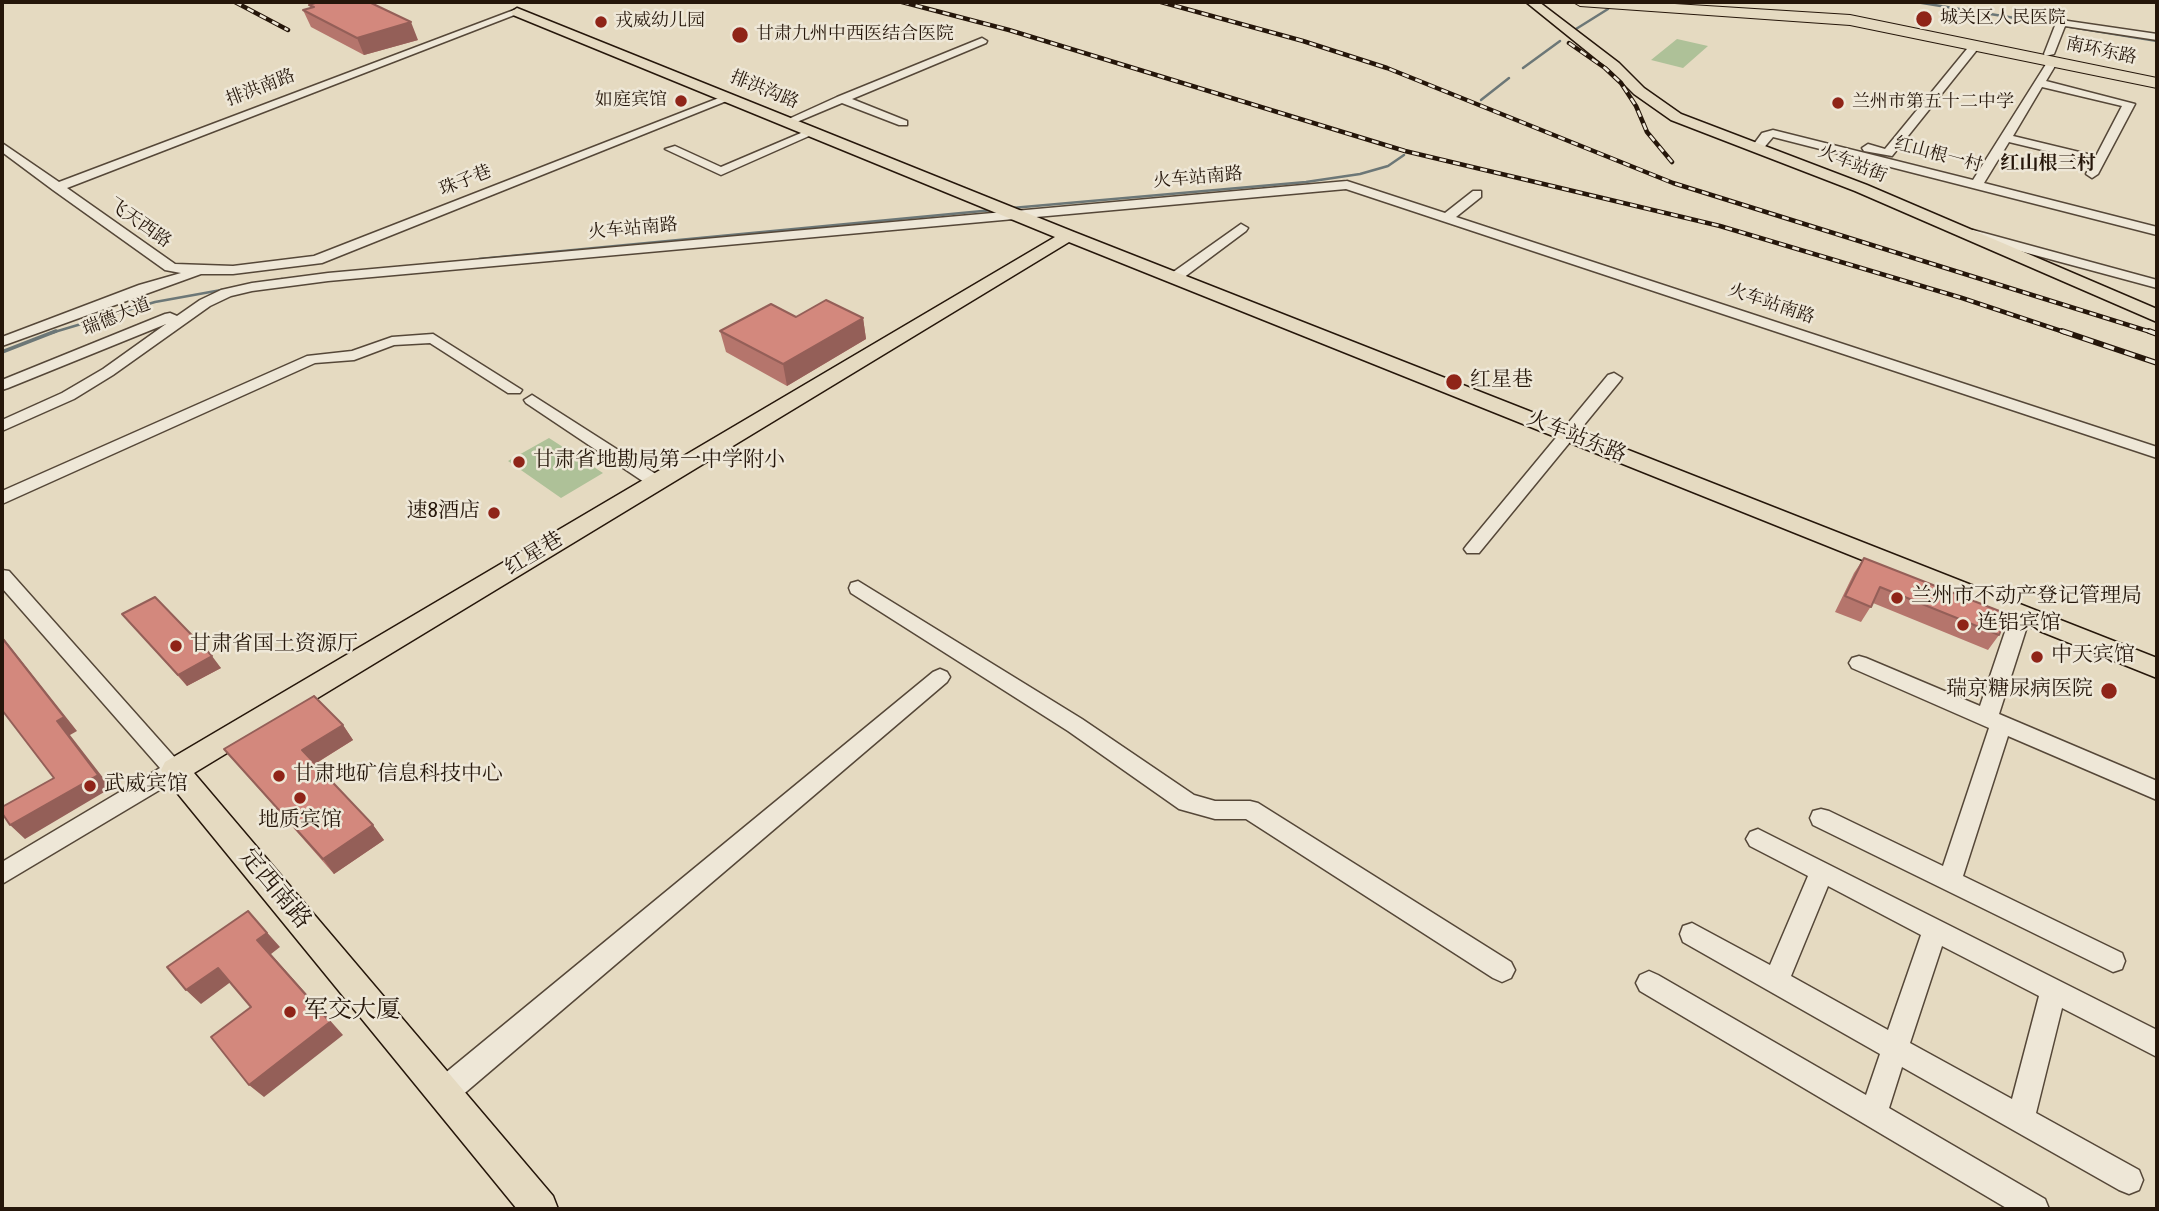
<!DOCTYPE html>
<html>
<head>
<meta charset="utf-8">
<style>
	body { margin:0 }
	#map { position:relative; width:2159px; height:1211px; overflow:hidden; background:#e5dac1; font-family:"IM FELL DW Pica",serif }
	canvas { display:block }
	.frame { position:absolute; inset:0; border:4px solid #25160a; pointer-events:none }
</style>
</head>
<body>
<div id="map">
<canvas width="2159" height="1211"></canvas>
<div class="frame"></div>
</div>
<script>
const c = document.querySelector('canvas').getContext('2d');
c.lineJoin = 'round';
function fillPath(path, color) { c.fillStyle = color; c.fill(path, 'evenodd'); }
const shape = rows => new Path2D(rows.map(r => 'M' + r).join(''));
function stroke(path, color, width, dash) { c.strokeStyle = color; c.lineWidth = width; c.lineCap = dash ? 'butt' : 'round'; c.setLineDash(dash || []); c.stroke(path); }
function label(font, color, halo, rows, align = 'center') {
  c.font = font + ' "IM FELL DW Pica","Noto Serif SC",serif'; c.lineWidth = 5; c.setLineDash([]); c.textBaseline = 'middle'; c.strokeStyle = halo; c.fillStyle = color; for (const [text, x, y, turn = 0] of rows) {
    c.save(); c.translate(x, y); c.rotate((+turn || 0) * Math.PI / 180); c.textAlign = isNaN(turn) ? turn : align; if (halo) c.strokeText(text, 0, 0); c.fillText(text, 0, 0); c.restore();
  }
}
const green = shape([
	[1677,39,1708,46,1683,68,1651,60],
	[549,438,603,473,561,498,508,461]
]);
const streamFar1 = shape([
	[1916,2,2157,41],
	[1576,29,1608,9],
	[1523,68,1560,41],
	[1481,100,1509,78],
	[1012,208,1306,182,1360,174,1388,166,1404,155],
	[479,259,993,210],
	[51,333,155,302,282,279]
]);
const stream = shape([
	[2,352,56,331]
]);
const minor = shape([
	[514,10,522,12,67,188,175,264,233,266,314,256,724,96,734,98,322,263,233,274,201,274,2,346,2,337,139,285,181,273,165,270,53,190,2,152,2,143,59,182,514,10],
	[2061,20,2157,34,2157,40,2065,26,2054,54,2045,56,2044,54,2056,23,2061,20],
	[982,38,987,41,986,43,852,99,907,121,907,125,899,125,842,103,792,124,782,122,837,97,982,38],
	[1971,44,1980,46,1892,156,1864,151,1862,148,1868,144,1885,149,1971,44],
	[2053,58,2058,61,2046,81,2135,104,2098,174,2092,178,2086,174,2092,162,2009,142,1984,183,2157,227,2157,235,1773,137,1761,151,1751,148,1762,133,1773,130,1973,180,2048,61,2053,58],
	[2042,87,2122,106,2096,156,2013,136,2042,87],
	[808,130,818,132,721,175,665,149,675,146,721,167,808,130],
	[1347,181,1445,213,1473,191,1481,191,1481,197,1456,217,2157,447,2157,458,1346,189,328,281,252,291,231,296,210,306,113,375,74,399,2,431,2,420,62,393,103,369,166,324,8,388,2,390,2,380,165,314,170,313,177,316,200,300,221,290,252,283,328,273,1347,181],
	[1241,224,1248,228,1246,231,1179,281,1169,281,1169,275,1241,224],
	[1973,230,2157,280,2157,288,1968,237,1968,231,1973,230],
	[433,334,522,390,520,393,508,393,430,343,394,345,354,360,315,363,2,504,2,491,307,356,352,351,392,337,433,334],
	[1614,373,1622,378,1620,381,1479,553,1467,553,1464,549,1467,545,1608,375,1614,373],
	[532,395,662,478,665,482,662,486,650,486,526,403,524,400,532,395],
	[2,570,9,571,186,770,183,776,2,884,2,862,160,768,2,588,2,570],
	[858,581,1082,719,1194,795,1215,801,1250,801,1258,803,1511,962,1515,970,1511,978,1502,982,1493,978,1246,819,1215,819,1179,809,1068,731,851,593,849,588,851,583,858,581],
	[2021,607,2028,609,2031,614,1999,714,2157,781,2157,800,2008,736,1963,876,2122,953,2125,961,2122,969,2113,972,1813,825,1810,818,1813,811,1821,809,1829,811,1943,866,1989,728,1852,668,1849,663,1852,658,1859,656,1866,658,1980,706,2011,614,2014,609,2021,607],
	[940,669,947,672,950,677,947,682,453,1103,443,1106,433,1103,429,1093,433,1083,933,672,940,669],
	[1758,829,2157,1030,2157,1057,2062,1008,2036,1113,2139,1170,2143,1180,2139,1190,2129,1194,2119,1190,1902,1067,1889,1108,2045,1199,2049,1209,2008,1209,1640,991,1636,983,1640,975,1649,971,1658,975,1866,1095,1880,1054,1683,942,1680,934,1683,926,1692,923,1770,965,1808,876,1750,846,1746,839,1750,832,1758,829],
	[1828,886,1921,935,1888,1030,1791,976,1828,886],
	[1942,946,2039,996,2012,1099,1910,1043,1942,946]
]);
const major = shape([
	[1526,2,1539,2,1619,63,1644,88,1681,114,1867,185,2157,309,2157,322,1855,191,1671,120,1634,94,1609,69,1526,2],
	[517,8,1074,232,2157,658,2157,678,1069,242,194,773,553,1196,558,1209,517,1209,165,778,161,770,165,762,1055,237,513,15,511,12,517,8]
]);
const highway = shape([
	[1573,2,1643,2,1850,15,2157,78,2157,88,1850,25,1580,6,1573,2]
]);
const railFar1 = shape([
	[235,2,288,30],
	[902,2,1009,30,1405,151,1720,226,1962,298,2067,333],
	[1161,2,1303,41,1387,68,1673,183,2154,333],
	[1569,43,1605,68,1621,83,1636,106,1647,132,1672,162]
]);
const rail = shape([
	[2062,331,2157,363],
	[2149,331,2157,334]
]);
const wall = shape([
	[311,2,418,40,364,55,311,27,303,10,311,8,309,5,312,4],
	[796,317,863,318,866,339,787,386,726,352,720,331],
	[1864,558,1999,635,1988,650,1873,603,1861,622,1835,612,1854,573],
	[122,614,221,668,187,686],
	[343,725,353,740,315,764,373,825,384,840,334,874,224,749]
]);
const shadedWall = shape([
	[411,22,418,40,364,55,357,38],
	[863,318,866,339,787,386,783,364],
	[2,636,77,731,70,735,111,788,25,839,10,825,98,775,57,721,2,638],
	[212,656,221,668,187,686,178,675],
	[343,725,353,740,313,765,302,750],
	[373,825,384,840,334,874,323,859],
	[248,911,280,947,271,954,343,1035,264,1097,249,1085,257,940],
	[218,968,232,981,201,1004,186,990]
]);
const building = shape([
	[311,2,369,2,411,22,357,38,303,10,314,7,309,5,315,3,311,2],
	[826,300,863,318,783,364,720,331,771,304,796,317,826,300],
	[1864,558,2007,614,1999,635,1880,587,1871,607,1845,596,1864,558],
	[155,597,212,656,178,675,122,614,155,597],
	[2,638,64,717,57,721,98,775,10,825,2,813,2,807,54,778,2,710,2,638],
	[314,696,343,725,302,750,373,825,323,859,224,749,314,696],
	[248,911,267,933,257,940,330,1022,249,1085,211,1037,251,1007,218,968,186,990,167,967,248,911]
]);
const markers = [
	[1924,19,9,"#8f2418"],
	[601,22,7,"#8f2418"],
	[740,35,9,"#8f2418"],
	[681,101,7,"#8f2418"],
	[1838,103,7,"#8f2418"],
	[1454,382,9,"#8f2418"],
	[519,462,7,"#8f2418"],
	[494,513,7,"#8f2418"],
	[1897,598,7,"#8f2418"],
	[1963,625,7,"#8f2418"],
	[176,646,7,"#8f2418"],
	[2037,657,7,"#8f2418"],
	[2109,691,9,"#8f2418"],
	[279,776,7,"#8f2418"],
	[90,786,7,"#8f2418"],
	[300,798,7,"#8f2418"],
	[290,1012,7,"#8f2418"]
];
const farPoinames = [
	["城关区人民医院",1940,19],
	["戎威幼儿园",615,22],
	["甘肃九州中西医结合医院",756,35],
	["如庭宾馆",667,101,"right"],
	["兰州市第五十二中学",1852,103]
];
const farStreetnames = [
	["南环东路",2101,52,12],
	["排洪南路",261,89,-21],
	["排洪沟路",764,91,22],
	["红山根一村",1938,156,15],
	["火车站街",1852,165,22],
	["火车站南路",1198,179,-5],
	["珠子巷",466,182,-22],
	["飞天西路",139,224,35],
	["火车站南路",633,230,-5],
	["火车站南路",1771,305,19],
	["瑞德大道",117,318,-22]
];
const farNeighbourhoodnames = [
	["红山根三村",2048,165]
];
const poiNames = [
	["红星巷",1470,382],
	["甘肃省地勘局第一中学附小",533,462],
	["速8酒店",480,513,"right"],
	["兰州市不动产登记管理局",1911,598],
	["连铝宾馆",1977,625],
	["甘肃省国土资源厅",190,646],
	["中天宾馆",2051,657],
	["瑞京糖尿病医院",2093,691,"right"],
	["甘肃地矿信息科技中心",293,776],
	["武威宾馆",104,786],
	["地质宾馆",300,822,"center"]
];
const streetNames = [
	["火车站东路",1576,438,22],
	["红星巷",535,555,-31]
];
const nearStreetnames = [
	["定西南路",274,890,50]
];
const nearPoinames = [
	["军交大厦",304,1012]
];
fillPath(green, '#aec198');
stroke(streamFar1, '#6c7777', 2.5);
stroke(stream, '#6c7777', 3.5);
stroke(minor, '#554738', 3);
stroke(major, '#25160a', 3);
stroke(highway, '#25160a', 2);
fillPath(minor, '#eee7d7');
fillPath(major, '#e5dac1');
fillPath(highway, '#e5dac1');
stroke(railFar1, '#25160a', 4.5);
stroke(rail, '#25160a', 6);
stroke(railFar1, '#eee7d7', 2.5, [7]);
stroke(rail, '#eee7d7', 3.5, [11]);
fillPath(wall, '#b5756c');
fillPath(shadedWall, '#945f58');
fillPath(building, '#d3887d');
stroke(building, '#945f58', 2);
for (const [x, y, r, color] of markers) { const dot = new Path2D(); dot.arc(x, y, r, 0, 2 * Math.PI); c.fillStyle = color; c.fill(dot); stroke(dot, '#eee7d7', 2.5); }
label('18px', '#25160a', '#eee7d7', farPoinames, 'left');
label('18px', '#25160a', '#eee7d7', farStreetnames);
label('bold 19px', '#25160a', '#eee7d7', farNeighbourhoodnames);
label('21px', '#25160a', '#eee7d7', poiNames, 'left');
label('21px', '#25160a', '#eee7d7', streetNames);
label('24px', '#25160a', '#eee7d7', nearStreetnames);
label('24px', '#25160a', '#eee7d7', nearPoinames, 'left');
</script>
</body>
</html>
